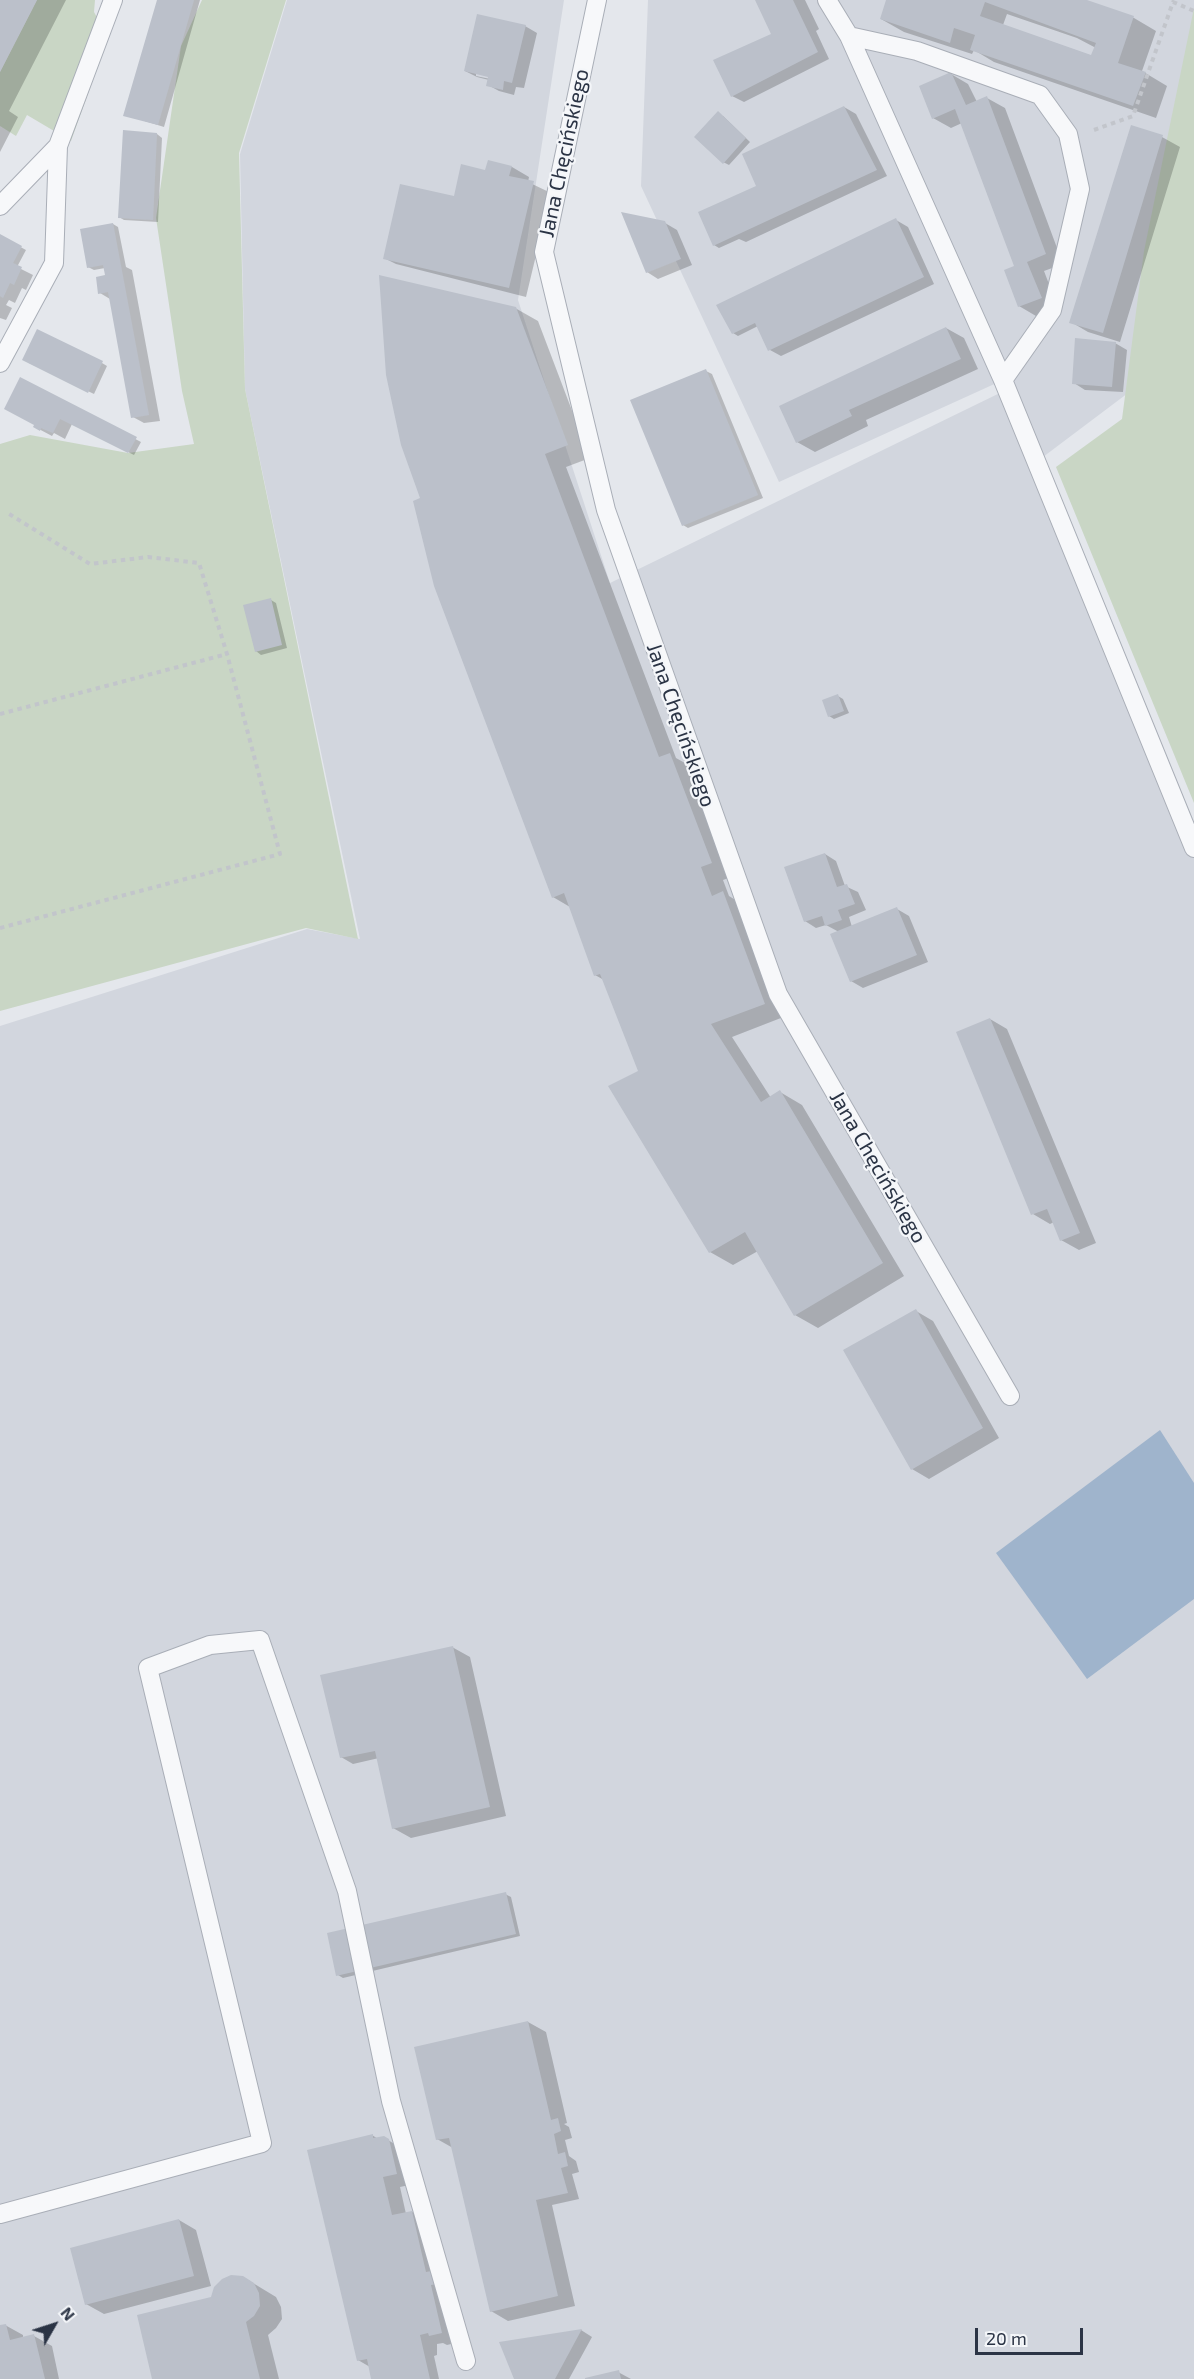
<!DOCTYPE html>
<html>
<head>
<meta charset="utf-8">
<style>
	body { margin:0 }
	#map { position:relative; width:1194px; height:2379px; overflow:hidden; background:#e4e7ec; font-family:"Exo 2",sans-serif }
	canvas { display:block }
	.north { position:absolute; left:24px; top:2295px; width:60px; height:60px; -webkit-text-stroke:4px #f4f6f9; paint-order:stroke; rotate:51deg; font-size:16px; font-weight:700; line-height:24px; text-align:center; color:#2b3445 }
	.north::after { content:''; display:block; margin:auto; width:21px; height:27px; background:#2b3445; clip-path:polygon(50% 0,100% 100%,50% 72%,0 100%) }
	.scale { position:absolute; left:975px; top:2328px; width:108px; height:27px; box-sizing:border-box; border:3px solid #2b3445; border-top:0; padding-left:8px; font-size:18px; line-height:21px; white-space:nowrap; color:#2b3445; -webkit-text-stroke:4px #f4f6f9; paint-order:stroke }
</style>
</head>
<body>
<div id="map">
<canvas width="1194" height="2379"></canvas>
<div class="north">N</div>
<div class="scale">20 m</div>
</div>
<script>
const c = document.querySelector('canvas').getContext('2d');
c.lineJoin = 'round';
function fillPath(path, color) { c.fillStyle = color; c.fill(path, 'evenodd'); }
const shape = rows => new Path2D(rows.map(r => 'M' + r).join(''));
function stroke(path, color, width, dash) { c.strokeStyle = color; c.lineWidth = width; c.lineCap = dash ? 'butt' : 'round'; c.setLineDash(dash || []); c.stroke(path); }
function label(font, color, halo, rows, align = 'center') {
  c.font = font + ' "Exo 2",sans-serif'; c.lineWidth = 4.5; c.setLineDash([]); c.textBaseline = 'middle'; c.strokeStyle = halo; c.fillStyle = color; for (const [text, x, y, turn = 0] of rows) {
    c.save(); c.translate(x, y); c.rotate((+turn || 0) * Math.PI / 180); c.textAlign = isNaN(turn) ? turn : align; if (halo) c.strokeText(text, 0, 0); c.fillText(text, 0, 0); c.restore();
  }
}
const built = shape([
	[287,0,564,0,518,300,610,583,1006,390,1001,381,779,482,641,186,648,0,1194,0,1194,98,1128,393,1043,457,1194,831,1194,2379,0,2379,0,1026,307,929,360,939,245,389,240,154]
]);
const green = shape([
	[37,0,95,0,94,12,108,38,71,141,27,115,16,136,0,126,0,72],
	[202,0,286,0,239,153,245,389,358,939,306,928,0,1011,0,444,30,435,128,453,194,444,182,391,156,218,181,46],
	[1194,8,1194,803,1056,467,1122,419,1144,251]
]);
const water = shape([
	[1160,1430,1194,1483,1194,1599,1087,1679,996,1553]
]);
const shadow = shape([
	[0,0,66,0,9,111,18,117,0,152],
	[158,0,200,0,164,127,125,115],
	[756,0,805,0,819,29,816,31,829,59,744,102,732,96,774,34],
	[888,0,1082,0,1134,18,1156,31,1142,71,1167,86,1156,118,994,62,974,50,972,54,904,32,881,19],
	[1007,14,1077,38,1096,48,1092,56,1003,25],
	[525,26,537,33,524,88,516,87,514,95,499,91,488,85,489,80,477,77,465,71],
	[476,73,495,77,495,80,476,76],
	[951,74,968,84,977,102,987,98,1005,108,1063,264,1044,271,1058,308,1036,316,1019,306,1016,267,962,123,951,128,933,118],
	[844,107,856,114,887,176,746,242,739,239,719,248,714,245],
	[723,116,750,142,729,165,723,162],
	[1132,127,1162,137,1180,147,1120,342,1088,332,1071,322],
	[124,132,157,134,162,138,158,222,124,220,119,217],
	[512,167,529,177,528,182,551,193,526,297,396,264,384,258,487,172],
	[896,220,908,227,934,284,781,356,770,350,758,326,738,336,733,333],
	[665,223,677,230,692,265,658,279,647,272],
	[113,224,118,227,126,267,132,270,160,421,144,423,133,417,110,299,100,293,106,276,105,268,94,270,88,267],
	[0,236,26,250,17,267,33,275,26,290,22,288,15,303,9,300,6,305,12,308,6,320,0,318],
	[515,308,538,321,590,458,566,467,676,758,692,767,734,876,723,880,729,896,745,906,786,1016,732,1037,771,1098,780,1092,802,1105,904,1276,818,1328,795,1315,758,1251,733,1265,710,1252,604,980,595,975,570,907,553,897,422,499],
	[946,328,964,338,978,369,866,420,868,426,815,452,797,442],
	[1115,343,1127,350,1123,392,1085,390,1074,383],
	[29,363,102,363,107,366,94,394],
	[706,371,712,374,763,498,688,528,683,525],
	[21,379,141,442,134,455,72,424,65,439,54,433,52,436,35,427],
	[271,600,276,603,287,648,261,655,256,651],
	[838,696,843,699,849,713,834,719,829,716],
	[825,854,836,861,845,886,858,892,866,910,849,917,852,927,897,909,909,916,928,962,863,988,851,981,839,932,826,925,816,928,805,921],
	[990,1019,1007,1029,1096,1243,1079,1250,1061,1240,1054,1222,1050,1224,1033,1214],
	[916,1311,933,1321,999,1438,929,1479,912,1469],
	[452,1647,470,1657,506,1816,411,1838,393,1828,379,1758,353,1764,341,1757],
	[505,1894,511,1897,520,1936,343,1978,338,1975],
	[528,2022,546,2032,567,2123,564,2124,569,2127,572,2138,565,2140,569,2156,576,2161,579,2172,572,2174,579,2199,552,2205,575,2306,508,2321,491,2311,453,2148,437,2139],
	[372,2135,378,2139,383,2137,401,2148,414,2184,400,2187,406,2214,412,2212,429,2222,442,2275,453,2282,459,2342,447,2345,443,2343,437,2344,437,2355,434,2356,439,2379,373,2379,370,2367,358,2360],
	[179,2220,196,2230,211,2286,104,2314,86,2304],
	[243,2277,276,2297,281,2307,282,2319,276,2328,268,2335,279,2379,153,2379,212,2298],
	[5,2325,23,2335,23,2339,34,2336,52,2346,59,2379,0,2379,0,2327],
	[581,2330,592,2337,569,2379,516,2379,501,2343],
	[618,2372,631,2379,587,2379]
]);
const building = shape([
	[0,0,37,0,0,72],
	[157,0,194,0,158,125,123,116],
	[755,0,793,0,818,52,731,97,713,60,771,34],
	[886,0,1087,0,1134,16,1118,63,1146,72,1133,106,970,50,975,35,954,28,950,43,880,19],
	[985,2,1096,43,1091,55,980,16],
	[477,14,526,25,512,83,504,81,503,90,486,86,488,77,464,71],
	[951,72,966,105,987,96,1046,254,1027,262,1042,298,1018,307,1004,270,1014,266,955,109,932,119,919,86],
	[844,106,877,170,713,246,698,212,756,186,742,154],
	[718,111,746,138,723,164,694,137],
	[1131,125,1163,135,1103,333,1069,323],
	[123,130,157,133,153,220,118,218],
	[488,160,512,166,509,176,534,181,509,288,383,259,400,184,454,196,461,164,485,170],
	[621,212,665,221,681,259,646,273],
	[896,218,924,277,768,351,755,323,732,334,716,305],
	[113,223,149,415,131,418,108,292,98,294,96,277,105,275,103,265,87,268,80,229],
	[0,234,22,246,13,263,22,267,14,285,10,283,3,298,0,296],
	[379,275,516,307,568,445,545,454,659,757,670,753,712,863,701,867,712,896,723,891,765,1004,711,1024,761,1102,780,1090,883,1263,794,1316,745,1232,709,1253,608,1086,638,1071,600,974,594,976,564,893,552,898,434,586,413,501,420,498,401,445,386,375],
	[946,327,961,359,849,410,852,416,796,443,779,406],
	[37,329,103,361,88,393,22,360],
	[1075,338,1116,342,1112,387,1072,384],
	[706,369,758,495,682,526,630,400],
	[20,377,137,437,128,453,60,419,53,433,41,428,40,431,33,427,34,425,4,409],
	[271,598,282,645,255,652,243,605],
	[838,694,844,711,828,717,822,700],
	[825,853,837,887,847,884,855,904,838,910,842,920,825,926,822,916,804,922,784,867],
	[897,907,917,955,850,982,830,934],
	[990,1018,1080,1233,1060,1241,1047,1209,1031,1215,956,1032],
	[916,1309,983,1428,911,1470,843,1350],
	[453,1646,490,1807,392,1829,375,1751,340,1758,320,1675],
	[506,1892,516,1934,336,1976,327,1933],
	[528,2021,551,2120,558,2118,561,2131,554,2134,558,2154,565,2152,568,2166,561,2168,568,2193,536,2200,558,2296,490,2312,449,2138,436,2140,414,2047],
	[373,2134,373,2138,384,2136,389,2139,397,2174,383,2177,392,2215,412,2211,426,2272,436,2270,438,2284,431,2285,442,2333,429,2336,428,2333,420,2335,430,2379,371,2379,367,2359,357,2361,307,2150],
	[179,2219,194,2276,85,2305,70,2248],
	[231,2275,243,2276,254,2283,259,2293,260,2306,254,2316,246,2322,260,2379,152,2379,137,2315,211,2297,214,2287,222,2279],
	[6,2324,10,2340,34,2334,45,2379,0,2379,0,2325],
	[582,2329,555,2379,514,2379,499,2342],
	[619,2370,621,2379,585,2379,585,2378]
]);
const path = shape([
	[1094,130,1133,116,1173,2,1194,11],
	[0,714,227,654],
	[0,928,280,854,227,654,199,563,148,557,90,564,6,512]
]);
const service = shape([
	[597,0,544,252,606,510,778,994,1010,1396],
	[827,0,849,36,1003,380,1194,848],
	[849,36,917,51,1040,95,1068,134,1080,189,1052,310,1003,380],
	[0,206,58,146],
	[0,363,54,263,58,146,113,0],
	[0,2214,262,2143,148,1668,210,1645,260,1640,347,1891,391,2101,466,2361]
]);
const streetNames = [
	["Jana Chęcińskiego",564,153,-78],
	["Jana Chęcińskiego",681,725,71],
	["Jana Chęcińskiego",878,1167,60]
];
fillPath(built, '#d2d6de');
fillPath(green, '#c9d6c5');
fillPath(water, '#9fb4cc');
fillPath(shadow, '#0003');
fillPath(building, '#bbc0ca');
stroke(service, '#a9aeb7', 20);
stroke(path, '#c2c5cb', 4, [4.5, 4.5]);
stroke(service, '#f7f8fa', 18);
label('21px', '#2b3445', '#f4f6f9', streetNames);
</script>
</body>
</html>
